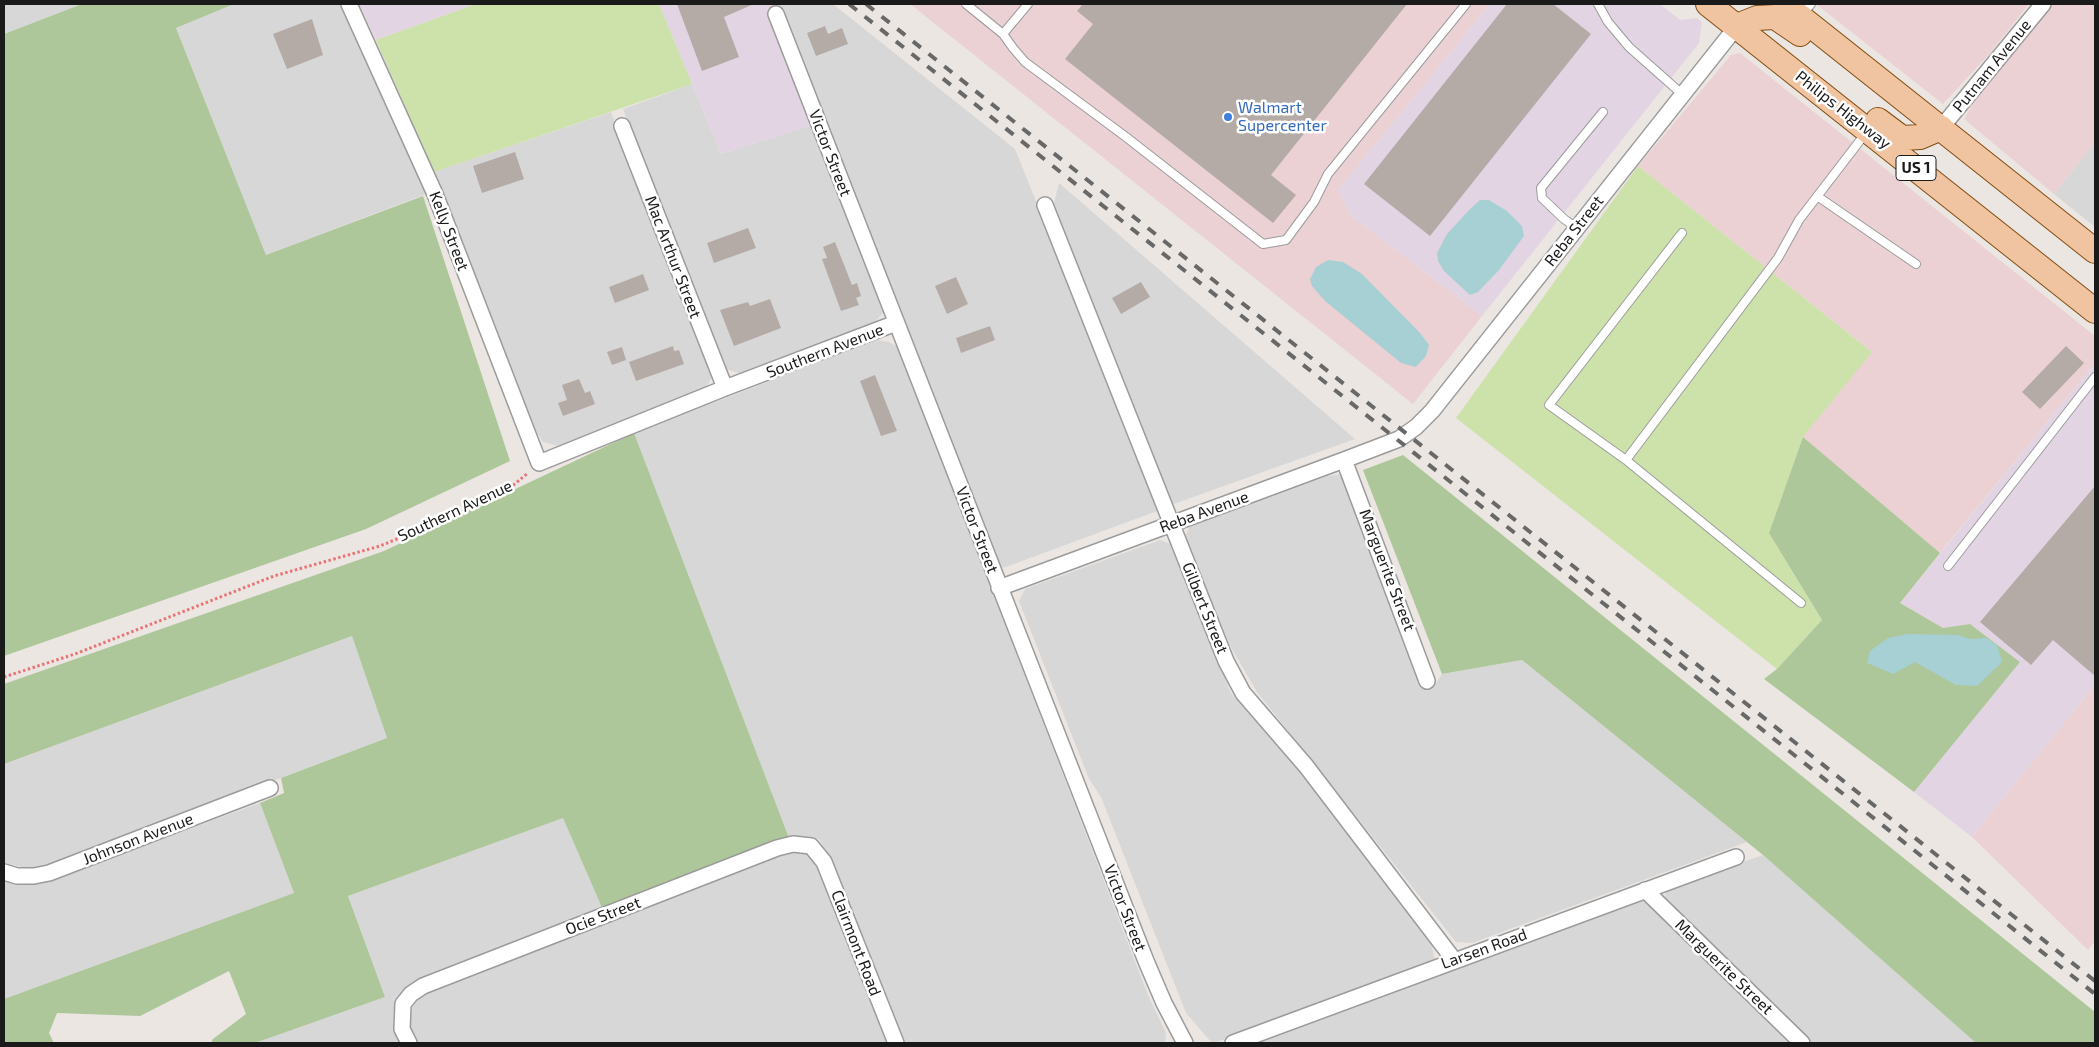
<!DOCTYPE html>
<html>
<head>
<meta charset="utf-8">
<style>
	body { margin:0 }
	#map { position:relative; width:2099px; height:1047px; overflow:hidden; background:#ebe6e1; font-family:"Exo 2",sans-serif }
	canvas { display:block }
	.frame { position:absolute; inset:0; border:5px solid #1a1a1a; pointer-events:none }
</style>
</head>
<body>
<div id="map">
<canvas width="2099" height="1047"></canvas>
<div class="frame"></div>
</div>
<script>
const c = document.querySelector('canvas').getContext('2d');
c.lineJoin = 'round';
function fillPath(path, color) { c.fillStyle = color; c.fill(path, 'evenodd'); }
const shape = rows => new Path2D(rows.map(r => 'M' + r).join(''));
function stroke(path, color, width, dash) { c.strokeStyle = color; c.lineWidth = width; c.lineCap = dash ? 'butt' : 'round'; c.setLineDash(dash || []); c.stroke(path); }
function label(font, color, halo, rows, align = 'center') {
  c.font = font + ' "Exo 2",sans-serif'; c.lineWidth = 5; c.setLineDash([]); c.textBaseline = 'middle'; c.strokeStyle = halo; c.fillStyle = color; for (const [text, x, y, turn = 0] of rows) {
    c.save(); c.translate(x, y); c.rotate((+turn || 0) * Math.PI / 180); c.textAlign = isNaN(turn) ? turn : align; if (halo) c.strokeText(text, 0, 0); c.fillText(text, 0, 0); c.restore();
  }
}
const residential = shape([
	[4,4,82,4,4,34],
	[234,4,339,4,426,194,266,255,176,28],
	[778,4,833,4,1015,149,1160,510,1003,568,995,558],
	[692,84,721,154,811,125,880,296,884,312,872,325,742,374,723,368,623,109],
	[611,112,713,375,705,390,559,446,543,442,532,424,434,172],
	[2095,142,2095,227,2054,194],
	[1059,183,1355,439,1171,505,1053,207],
	[877,340,889,342,898,347,1148,995,1166,1033,1165,1043,902,1043,830,858,819,839,789,838,634,433],
	[1342,474,1424,687,1434,686,1442,674,1522,660,1747,842,1472,943,1456,942,1257,692,1229,644,1184,540,1190,526,1328,476],
	[1160,540,1170,544,1231,693,1299,767,1431,943,1435,961,1214,1043,1212,1043,1186,1013,1101,797,1089,779,1019,601,1025,589],
	[352,636,387,738,50,865,27,868,4,863,4,764],
	[260,803,294,893,4,999,4,879,24,884,51,880],
	[563,818,603,910,426,978,399,995,393,1017,404,1043,255,1043,385,997,348,896],
	[797,851,807,853,815,859,890,1043,415,1043,410,1033,408,1020,411,1007,425,990,784,852],
	[1763,855,1976,1043,1808,1043,1665,900,1666,890,1679,884],
	[1635,901,1649,901,1794,1043,1254,1043]
]);
const commercial = shape([
	[910,4,1490,4,1338,190,1350,215,1482,316,1413,404],
	[1816,4,2029,4,1990,53,1943,104],
	[2053,4,2095,4,2095,142,2054,194,1964,119,1974,101],
	[1740,53,2095,336,2095,363,1940,553,1803,437,1871,351,1638,166,1731,55],
	[2095,685,2095,941,2088,950,1972,837]
]);
const industrial = shape([
	[359,4,476,4,376,40],
	[659,4,776,4,768,13,811,125,721,154],
	[1490,4,1660,4,1680,20,1697,18,1702,22,1699,43,1482,316,1350,215,1338,190],
	[2095,363,2095,685,1972,837,1914,792,2020,662,1970,624,1943,628,1900,603]
]);
const grass = shape([
	[476,4,659,4,692,84,434,172,376,40],
	[1638,166,1872,352,1803,437,1769,533,1822,620,1777,669,1456,418]
]);
const forest = shape([
	[82,4,234,4,176,28,266,255,423,196,510,461,366,529,4,656,4,34],
	[634,433,789,838,603,910,563,818,348,896,385,997,255,1043,211,1043,213,1039,246,1014,229,971,140,1016,57,1013,49,1033,54,1043,4,1043,4,999,294,893,260,803,284,793,281,778,387,738,352,636,4,764,4,684,384,551],
	[1803,437,1940,553,1900,603,1943,628,1970,624,2020,662,1914,792,1764,679,1777,669,1822,620,1769,533],
	[1403,455,2095,1012,2095,1043,1976,1043,1763,855,1522,660,1442,674,1363,470]
]);
const water = shape([
	[1480,200,1489,200,1507,211,1522,226,1524,236,1499,270,1478,292,1470,295,1444,271,1438,261,1437,253,1447,234,1470,209],
	[1328,260,1343,262,1362,274,1420,333,1429,345,1426,356,1416,367,1401,363,1325,301,1312,286,1310,279,1316,267],
	[1908,634,1958,635,1970,639,1986,638,1997,645,2002,662,1977,686,1956,685,1915,662,1893,674,1867,663,1870,651,1888,638]
]);
const building = shape([
	[677,4,754,4,724,17,739,57,702,71],
	[1083,4,1407,4,1271,175,1296,195,1273,223,1065,59,1093,24,1077,11],
	[1507,4,1553,4,1591,34,1430,236,1364,184],
	[312,19,323,55,287,69,273,34],
	[825,26,828,34,842,28,848,44,816,56,807,33],
	[515,152,524,179,482,193,473,166],
	[748,228,756,248,714,263,707,243],
	[835,242,852,285,857,283,861,296,856,298,859,305,841,311,822,259,827,258,823,247],
	[643,274,649,290,615,303,609,287],
	[956,277,968,304,947,314,935,286],
	[1141,282,1150,297,1121,314,1112,298],
	[770,299,781,328,734,346,720,310,748,302,750,306],
	[990,326,995,340,961,353,956,338],
	[673,346,674,351,679,350,684,364,636,381,629,362],
	[2066,346,2084,363,2040,409,2022,392],
	[622,347,626,360,612,365,607,352],
	[875,375,897,431,881,436,860,381],
	[579,379,585,393,590,391,595,404,563,416,558,403,567,400,562,385],
	[2095,486,2095,676,2053,640,2031,665,1980,622]
]);
const path = shape([
	[4,677,75,654,274,576,380,546,450,517,511,487,528,473]
]);
const service = shape([
	[966,4,1003,34,1028,4],
	[1598,4,1608,22,1629,47,1682,94],
	[1802,15,1811,4],
	[1003,34,1013,48,1025,62,1126,137,1263,244,1286,240,1314,202,1328,174,1466,4],
	[1817,196,1916,264],
	[1577,228,1564,219,1542,198,1541,188,1603,112],
	[1682,233,1549,405,1626,460,1801,603],
	[1626,460,1778,258,1799,220,1865,134],
	[1948,566,2095,377]
]);
const minor = shape([
	[349,4,435,194,539,463,725,388,896,323],
	[776,14,1146,961,1164,1003,1185,1043],
	[622,126,725,388],
	[1941,128,2043,4],
	[1045,205,1226,661,1243,693,1306,766,1454,960],
	[1344,460,1427,681],
	[999,588,1344,460,1399,439,1416,427,1432,411,1737,26],
	[4,872,17,876,34,876,49,873,270,788],
	[1645,890,1802,1043],
	[409,1043,402,1029,403,1004,411,994,423,986,777,848,793,844,811,846,824,862,896,1043],
	[1233,1043,1736,857]
]);
const primary = shape([
	[1708,4,2095,311],
	[1784,4,2095,251],
	[1737,26,1757,18,1775,17,1800,34],
	[1878,120,1902,138,1920,137,1941,128]
]);
const rail = shape([
	[849,4,2095,994],
	[866,4,2095,981]
]);
const markers = [
	[1228,117,5,"#3f7fe0"]
];
const shields = [
	[1916,168,40]
];
const shieldNames = [
	["US 1",1916,168]
];
const streetNames = [
	["Putnam Avenue",1992,66,-51],
	["Philips Highway",1843,110,38],
	["Victor Street",830,153,69],
	["Kelly Street",449,231,69],
	["Reba Street",1574,231,-52],
	["Mac Arthur Street",673,257,69],
	["Southern Avenue",825,351,-21],
	["Southern Avenue",455,511,-25],
	["Reba Avenue",1204,512,-20],
	["Victor Street",977,530,69],
	["Marguerite Street",1387,570,69],
	["Gilbert Street",1205,608,68],
	["Johnson Avenue",138,839,-21],
	["Victor Street",1125,908,69],
	["Ocie Street",603,916,-21],
	["Clairmont Road",856,943,69],
	["Larsen Road",1484,949,-20],
	["Marguerite Street",1724,967,44]
];
const shopNames = [
	["Walmart",1238,108],
	["Supercenter",1238,126]
];
fillPath(residential, '#d8d7d8');
fillPath(commercial, '#ebd1d4');
fillPath(industrial, '#e3d4e3');
fillPath(grass, '#cde1ab');
fillPath(forest, '#adc69a');
fillPath(water, '#a6d0d4');
fillPath(building, '#b4aba7');
stroke(service, '#9b9b9b', 10);
stroke(minor, '#9b9b9b', 18);
stroke(primary, '#814c10', 26);
stroke(path, '#e97478', 3, [2.5, 2.5]);
stroke(service, '#fff', 8);
stroke(minor, '#fff', 15);
stroke(primary, '#f0c3a1', 24);
stroke(rail, '#686868', 4, [10, 10]);
for (const [x, y, r, color] of markers) { const dot = new Path2D(); dot.arc(x, y, r, 0, 2 * Math.PI); c.fillStyle = color; c.fill(dot); stroke(dot, '#fff', 2); }
for (const [x, y, w] of shields) { const box = new Path2D(); box.roundRect(x - w / 2, y - 12.5, w, 25, 4); c.fillStyle = '#fff'; c.fill(box); stroke(box, '#1a1a1a', 1); }
label('bold 15px', '#1a1a1a', null, shieldNames);
label('16px', '#1a1a1a', '#fff', streetNames);
label('16px', '#366cbe', '#fff', shopNames, 'left');
</script>
</body>
</html>
